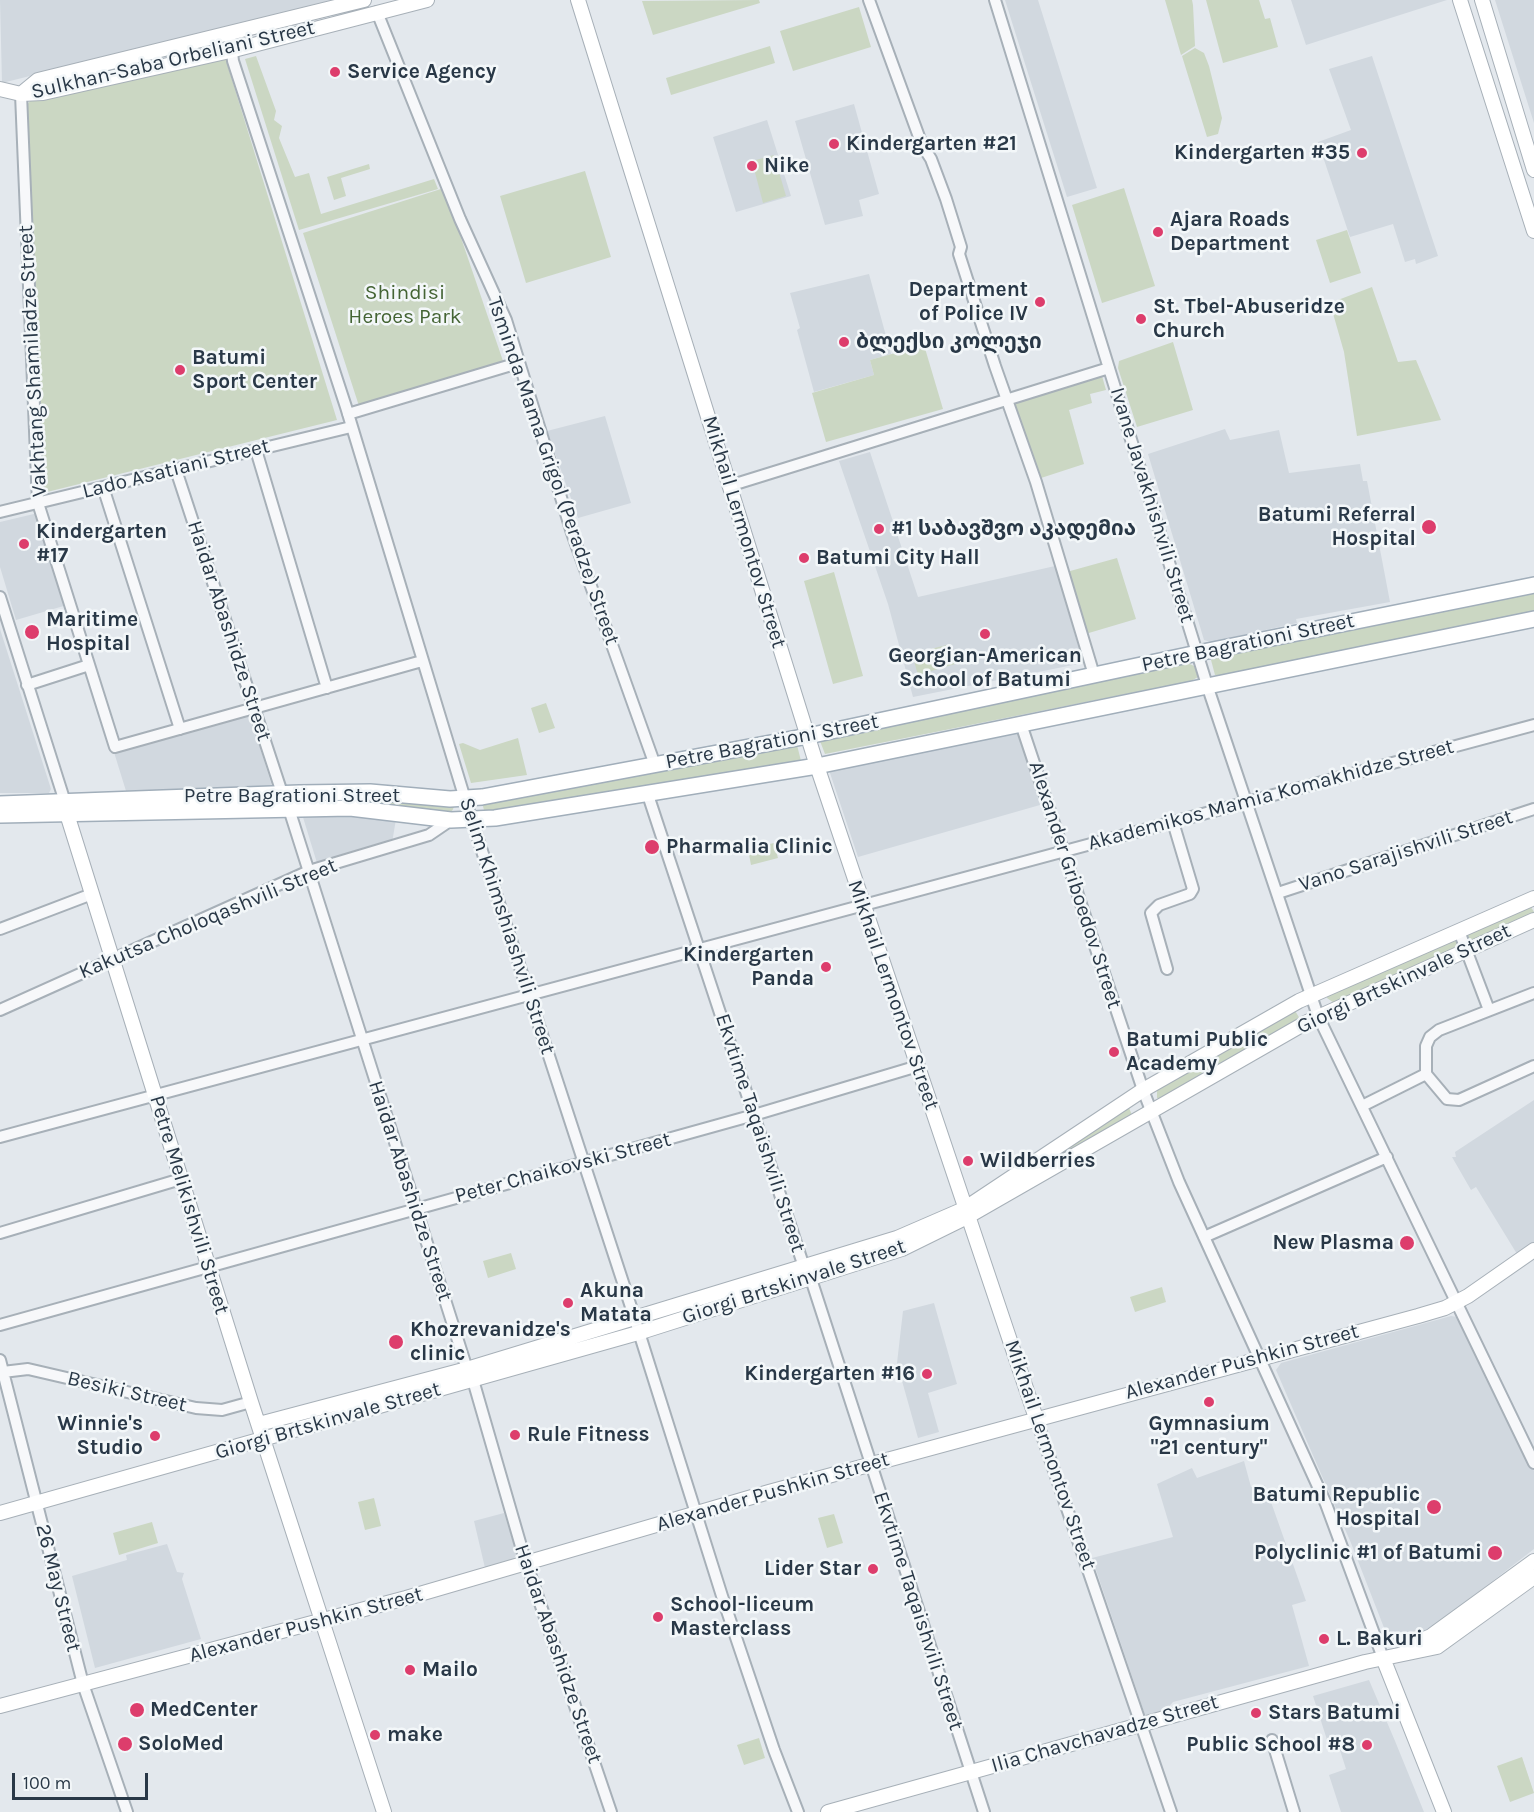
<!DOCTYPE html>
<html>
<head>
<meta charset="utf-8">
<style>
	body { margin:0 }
	#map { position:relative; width:1534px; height:1812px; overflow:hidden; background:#e3e8ed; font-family:Karla,sans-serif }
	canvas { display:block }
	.scale { position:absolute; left:12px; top:1773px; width:136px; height:27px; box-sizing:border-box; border:3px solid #293847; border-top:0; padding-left:8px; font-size:18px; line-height:21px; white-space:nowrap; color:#293847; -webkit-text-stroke:4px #f3f7f9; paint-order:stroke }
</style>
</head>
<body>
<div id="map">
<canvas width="1534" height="1812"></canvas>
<div class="scale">100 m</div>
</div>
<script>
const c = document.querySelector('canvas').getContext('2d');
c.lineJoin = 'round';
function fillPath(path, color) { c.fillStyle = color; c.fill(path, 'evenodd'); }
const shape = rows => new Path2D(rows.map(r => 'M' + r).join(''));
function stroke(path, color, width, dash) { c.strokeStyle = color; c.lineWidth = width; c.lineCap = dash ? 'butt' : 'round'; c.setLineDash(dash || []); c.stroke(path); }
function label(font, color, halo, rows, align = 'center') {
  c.font = font + ' Karla,"Noto Sans Georgian",sans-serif'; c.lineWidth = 5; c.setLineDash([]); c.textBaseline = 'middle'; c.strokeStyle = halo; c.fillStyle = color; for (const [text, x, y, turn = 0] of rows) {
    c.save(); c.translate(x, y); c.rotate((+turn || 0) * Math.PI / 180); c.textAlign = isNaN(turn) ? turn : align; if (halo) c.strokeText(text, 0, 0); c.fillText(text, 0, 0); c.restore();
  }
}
const built = shape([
	[0,0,334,0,2,83],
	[1005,0,1038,0,1097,188,1067,197],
	[1291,0,1447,0,1306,45],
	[1495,0,1534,0,1534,123],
	[1372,56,1438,256,1416,264,1415,259,1405,262,1393,224,1350,237,1318,142,1351,130,1329,69],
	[854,104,879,194,859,200,863,216,825,225,795,121],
	[767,120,791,196,736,212,713,137],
	[869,274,891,354,870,360,874,375,814,392,797,330,800,328,790,293],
	[605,416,631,503,578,518,547,431],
	[1225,429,1230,440,1279,430,1289,473,1360,464,1363,481,1367,481,1390,602,1296,619,1297,623,1211,642,1204,640,1148,454],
	[870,452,918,597,1055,566,1083,663,913,697,888,604,839,461],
	[38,513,67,605,16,620,0,567,0,522],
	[0,629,51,789,49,793,0,793],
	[244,714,250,716,272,786,126,791,113,749],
	[1018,731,1040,805,858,857,829,770],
	[348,812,396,819,392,843,317,863,302,814],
	[1534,1100,1534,1242,1517,1254,1476,1187,1471,1190,1452,1157,1456,1157,1455,1152],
	[934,1303,957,1384,928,1393,939,1432,918,1438,897,1363,903,1311],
	[1451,1316,1457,1317,1534,1471,1534,1549,1441,1621,1418,1634,1393,1641,1388,1638,1351,1543,1276,1370,1281,1363],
	[1244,1461,1251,1487,1265,1485,1306,1601,1292,1605,1309,1666,1173,1702,1166,1710,1145,1715,1092,1558,1173,1537,1157,1484,1192,1468,1197,1478],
	[504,1513,517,1554,513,1560,485,1568,474,1521],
	[167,1544,177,1572,184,1573,182,1579,201,1639,95,1668,72,1576,127,1560,126,1555],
	[1369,1680,1395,1741,1424,1812,1341,1812,1329,1775,1346,1769,1338,1744,1329,1746,1313,1696]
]);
const green = shape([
	[759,0,760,3,653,35,642,1],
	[1165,0,1192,0,1193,5,1195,46,1181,55],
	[1206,0,1259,0,1265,19,1270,18,1278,47,1223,63],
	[859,7,871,47,793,71,780,31],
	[770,46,775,63,671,95,666,78],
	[1195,48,1204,53,1209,66,1222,118,1218,134,1207,137,1182,56],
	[256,56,276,111,274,120,282,126,279,138,295,177,309,173,321,214,434,179,438,189,299,230,245,59],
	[225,57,337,420,43,493,25,107,30,101],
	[774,155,786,196,763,203,752,161],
	[369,164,370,169,341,178,346,196,334,200,327,177],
	[585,171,611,257,526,283,500,196],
	[444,188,503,361,359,406,303,233],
	[1124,188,1155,286,1102,303,1072,205],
	[1347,230,1361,273,1330,283,1316,240],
	[1372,287,1398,362,1416,360,1441,420,1357,436,1344,352,1330,303],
	[1173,342,1193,410,1137,427,1118,368,1119,361],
	[924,345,943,409,826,442,812,393,874,375,870,360],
	[1102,376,1106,390,1090,394,1092,403,1069,410,1084,464,1041,478,1014,403],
	[1117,558,1136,619,1082,635,1063,573],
	[834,572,863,676,833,684,804,581],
	[1534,592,1534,613,1221,675,1215,675,1211,660,1216,656],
	[950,644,955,664,918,675,912,654],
	[1188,663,1194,666,1198,677,1191,681,825,754,820,741,822,738],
	[546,703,555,728,539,733,531,708],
	[518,738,527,775,471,783,459,744,463,743,480,750],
	[796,741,801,761,491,813,484,810,482,803],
	[354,798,452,805,454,807,451,813,354,801,308,802,308,799],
	[774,843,778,858,751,865,748,849],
	[1529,904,1534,912,1532,917,1471,941,1467,935],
	[1450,939,1456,940,1459,947,1334,1003,1327,998,1327,993],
	[1294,1009,1300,1019,1163,1100,1157,1098,1157,1090],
	[1129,1108,1132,1115,982,1201],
	[511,1253,516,1269,488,1278,483,1261],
	[1162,1287,1166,1302,1135,1312,1130,1297],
	[374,1498,381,1526,365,1530,358,1502],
	[834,1514,843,1543,827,1548,818,1518],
	[152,1522,158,1543,119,1555,113,1533],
	[759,1738,765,1758,744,1765,737,1745],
	[1522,1757,1534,1793,1510,1802,1497,1766]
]);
const street = shape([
	[869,0,922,145,931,159,946,199,961,247,959,254,995,366,1036,482,1094,675],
	[995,0,1207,685,1318,1016,1534,1463],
	[377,12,460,219,506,320,572,533,655,765],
	[230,35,233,61,346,407,465,799,632,1310,722,1596,774,1750,798,1812],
	[21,94,38,503,115,747,422,661],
	[348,414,518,363],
	[256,450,327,688],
	[176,470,282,793],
	[729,486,1109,368],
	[103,487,180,729],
	[0,512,351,427],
	[0,597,65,802],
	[27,685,89,665],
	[1021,724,1143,1090,1179,1182,1326,1504,1383,1658],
	[648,795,804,1267,811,1279,984,1812],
	[289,809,467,1369,473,1380,523,1553,611,1812],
	[1278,893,1534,809],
	[0,929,92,894],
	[1459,931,1489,1010],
	[1167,969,1151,913,1159,905,1190,894,1193,889,1173,822],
	[1534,993,1439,1030,1430,1037,1426,1046,1426,1074,1447,1099,1459,1100,1534,1066],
	[0,1010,309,871,429,835,451,820],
	[1362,1106,1426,1074],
	[0,1137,1534,725],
	[0,1233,181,1179],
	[1204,1237,1387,1157],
	[0,1325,754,1115,918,1066],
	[0,1360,83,1684,127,1812],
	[3,1372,28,1369,196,1408,222,1410,251,1402],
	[1036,1418,1171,1812],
	[1272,1740,1294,1812]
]);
const secondary = shape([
	[578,0,817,766,1036,1418],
	[1460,0,1534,231],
	[1482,0,1534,170],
	[0,89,21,94,43,93,230,51,427,0],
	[21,94,38,80,364,0],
	[65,804,67,814,251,1402,384,1812],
	[259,1424,467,1369,897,1238,964,1209,1143,1090,1299,1001,1534,898],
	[0,1513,638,1333,902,1249,967,1217,1307,1022,1534,920],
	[1405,1652,1412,1644,1431,1636,1534,1561],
	[1383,1658,1444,1812],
	[0,1706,406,1598,769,1492,1418,1316,1445,1308,1468,1296,1534,1250],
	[828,1812,1365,1662,1437,1647,1534,1577]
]);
const primary = shape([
	[0,804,299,793,370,792,450,799,482,797,808,736,1188,655,1534,585],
	[0,815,350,808,451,820,495,818,817,766,1534,619]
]);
const markers = [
	[335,72,6,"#dd3d6c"],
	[834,144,6,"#dd3d6c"],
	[1362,153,6,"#dd3d6c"],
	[752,166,6,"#dd3d6c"],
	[1158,232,6,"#dd3d6c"],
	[1040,302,6,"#dd3d6c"],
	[1141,319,6,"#dd3d6c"],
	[844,342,6,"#dd3d6c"],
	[180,370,6,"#dd3d6c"],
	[1429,527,8,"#dd3d6c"],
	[879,529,6,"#dd3d6c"],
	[24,544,6,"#dd3d6c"],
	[804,558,6,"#dd3d6c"],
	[32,632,8,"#dd3d6c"],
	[985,634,6,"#dd3d6c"],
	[652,847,8,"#dd3d6c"],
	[826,967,6,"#dd3d6c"],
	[1114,1052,6,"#dd3d6c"],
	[968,1161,6,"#dd3d6c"],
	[1407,1243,8,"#dd3d6c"],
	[568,1303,6,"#dd3d6c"],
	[396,1342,8,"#dd3d6c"],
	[927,1374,6,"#dd3d6c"],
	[1209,1402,6,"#dd3d6c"],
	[515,1435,6,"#dd3d6c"],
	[155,1436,6,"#dd3d6c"],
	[1434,1507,8,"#dd3d6c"],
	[1495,1553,8,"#dd3d6c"],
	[873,1569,6,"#dd3d6c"],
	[658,1617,6,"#dd3d6c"],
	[1324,1639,6,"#dd3d6c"],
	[410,1670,6,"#dd3d6c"],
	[137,1710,8,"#dd3d6c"],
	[1256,1713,6,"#dd3d6c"],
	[375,1735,6,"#dd3d6c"],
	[125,1744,8,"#dd3d6c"],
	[1367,1745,6,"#dd3d6c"]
];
const streetNames = [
	["Sulkhan-Saba Orbeliani Street",173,60,-13],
	["Vakhtang Shamiladze Street",33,361,-93],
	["Lado Asatiani Street",176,469,-14],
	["Tsminda Mama Grigol (Peradze) Street",553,471,71],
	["Ivane Javakhishvili Street",1152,505,73],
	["Mikhail Lermontov Street",744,532,73],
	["Haidar Abashidze Street",229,631,72],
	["Petre Bagrationi Street",1248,643,-12],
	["Petre Bagrationi Street",772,742,-11],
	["Akademikos Mamia Komakhidze Street",1271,795,-15],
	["Petre Bagrationi Street",292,796],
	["Vano Sarajishvili Street",1406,851,-18],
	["Alexander Griboedov Street",1075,885,72],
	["Kakutsa Choloqashvili Street",208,919,-23],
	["Selim Khimshiashvili Street",507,926,72],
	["Giorgi Brtskinvale Street",1404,979,-25],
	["Mikhail Lermontov Street",893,995,71],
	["Ekvtime Taqaishvili Street",760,1133,72],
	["Peter Chaikovski Street",563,1168,-15],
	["Haidar Abashidze Street",410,1191,72],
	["Petre Melikishvili Street",189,1205,73],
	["Giorgi Brtskinvale Street",794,1282,-18],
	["Alexander Pushkin Street",1242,1362,-15],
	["Besiki Street",127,1392,13],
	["Giorgi Brtskinvale Street",328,1421,-16],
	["Mikhail Lermontov Street",1050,1455,71],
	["Alexander Pushkin Street",773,1492,-16],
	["26 May Street",58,1588,76],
	["Ekvtime Taqaishvili Street",918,1611,72],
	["Alexander Pushkin Street",306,1625,-15],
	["Haidar Abashidze Street",558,1654,71],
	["Ilia Chavchavadze Street",1105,1734,-16]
];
const poiNames = [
	["Service Agency",347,72],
	["Kindergarten #21",846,144],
	["Kindergarten #35",1350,153,"right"],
	["Nike",764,166],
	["Ajara Roads",1170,220],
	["Department",1170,244],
	["Department",1028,290,"right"],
	["of Police IV",1028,314,"right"],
	["St. Tbel-Abuseridze",1153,307],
	["Church",1153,331],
	["ბლექსი კოლეჯი",856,342],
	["Batumi",192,358],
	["Sport Center",192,382],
	["Batumi Referral",1416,515,"right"],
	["Hospital",1416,539,"right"],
	["#1 საბავშვო აკადემია",891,529],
	["Kindergarten",36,532],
	["#17",36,556],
	["Batumi City Hall",816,558],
	["Maritime",46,620],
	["Hospital",46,644],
	["Georgian-American",985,656,"center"],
	["School of Batumi",985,680,"center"],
	["Pharmalia Clinic",666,847],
	["Kindergarten",814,955,"right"],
	["Panda",814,979,"right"],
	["Batumi Public",1126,1040],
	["Academy",1126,1064],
	["Wildberries",980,1161],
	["New Plasma",1394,1243,"right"],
	["Akuna",580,1291],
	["Matata",580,1315],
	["Khozrevanidze's",410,1330],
	["clinic",410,1354],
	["Kindergarten #16",915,1374,"right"],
	["Winnie's",143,1424,"right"],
	["Studio",143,1448,"right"],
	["Gymnasium",1209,1424,"center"],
	["\"21 century\"",1209,1448,"center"],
	["Rule Fitness",527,1435],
	["Batumi Republic",1420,1495,"right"],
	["Hospital",1420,1519,"right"],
	["Polyclinic #1 of Batumi",1482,1553,"right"],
	["Lider Star",861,1569,"right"],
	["School-liceum",670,1605],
	["Masterclass",670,1629],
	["L. Bakuri",1336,1639],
	["Mailo",422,1670],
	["MedCenter",150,1710],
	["Stars Batumi",1268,1713],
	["make",387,1735],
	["SoloMed",138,1744],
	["Public School #8",1355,1745,"right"]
];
const parkNames = [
	["Shindisi",405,293],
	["Heroes Park",405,317]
];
fillPath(built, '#d1d8df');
fillPath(green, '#cbd7c3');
stroke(street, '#a7b0b8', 14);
stroke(secondary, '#a7b0b8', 16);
stroke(primary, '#a1aeba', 18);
stroke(street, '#f7f8fa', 10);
stroke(secondary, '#fff', 14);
stroke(primary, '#fff', 15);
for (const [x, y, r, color] of markers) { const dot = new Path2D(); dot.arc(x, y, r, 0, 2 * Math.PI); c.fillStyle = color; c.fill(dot); stroke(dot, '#f3f7f9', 2); }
label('21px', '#293847', '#f3f7f9', streetNames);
label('bold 21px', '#293847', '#f3f7f9', poiNames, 'left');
label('21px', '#446434', '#f3f7f9', parkNames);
</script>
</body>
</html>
